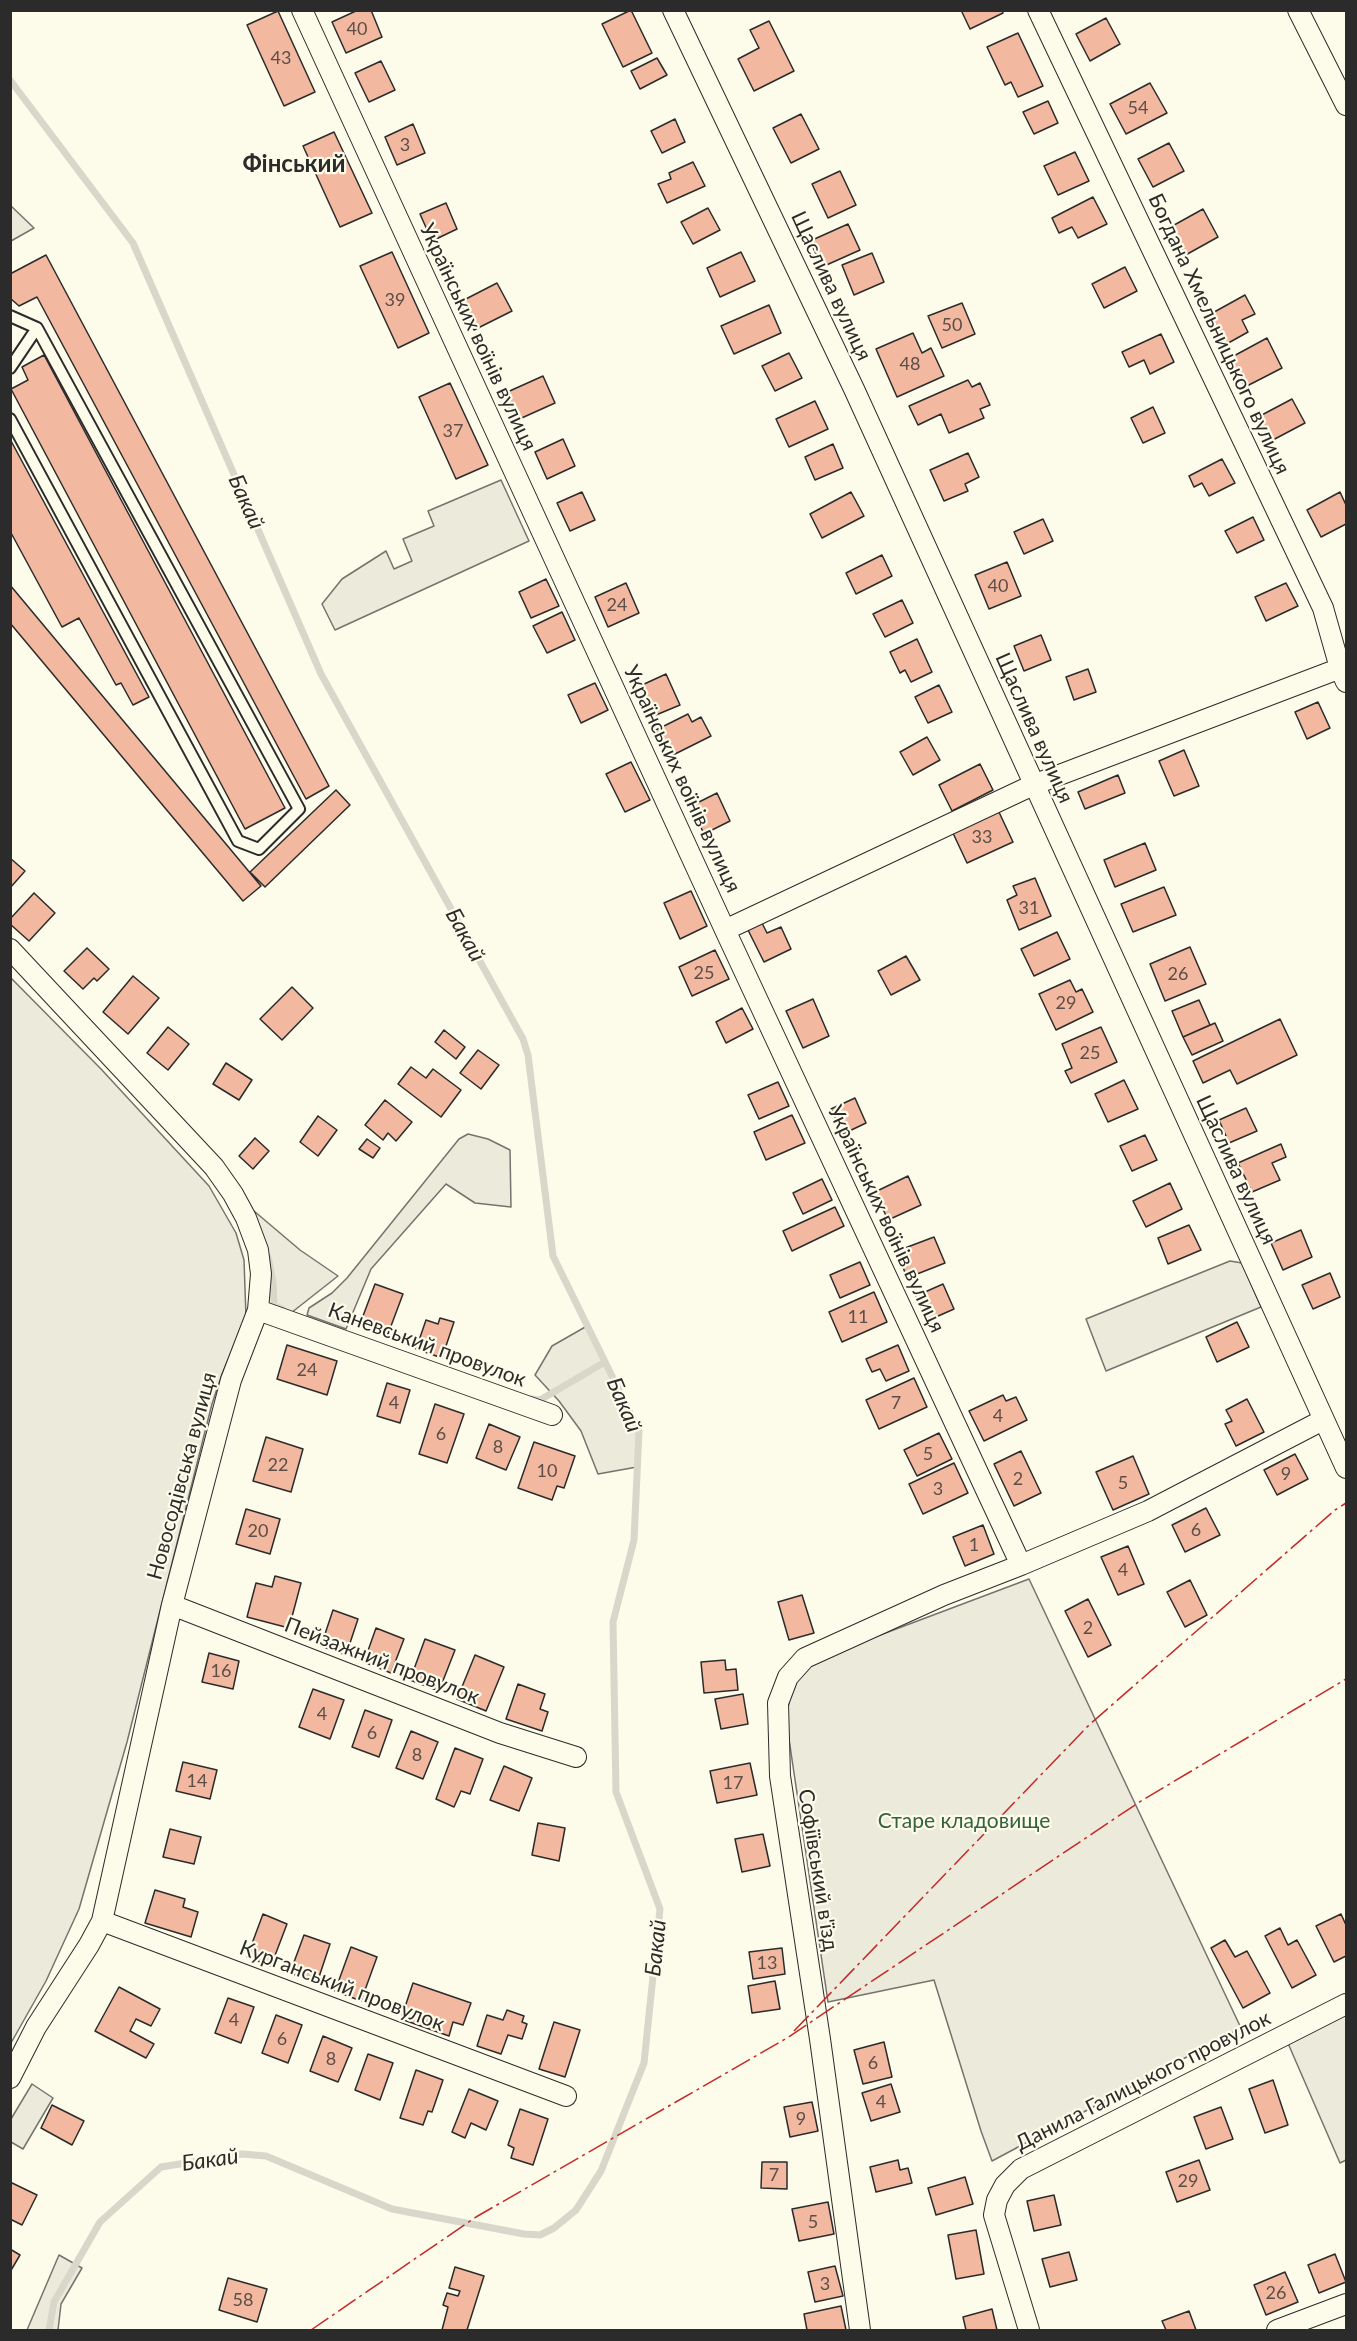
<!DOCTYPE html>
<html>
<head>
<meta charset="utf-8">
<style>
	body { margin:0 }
	#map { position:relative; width:1357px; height:2341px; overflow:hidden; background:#fdfbea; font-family:Lato,sans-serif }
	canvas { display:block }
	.frame { position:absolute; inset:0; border:12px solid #2b2b2b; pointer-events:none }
</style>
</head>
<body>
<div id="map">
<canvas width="1357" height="2341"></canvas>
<div class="frame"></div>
</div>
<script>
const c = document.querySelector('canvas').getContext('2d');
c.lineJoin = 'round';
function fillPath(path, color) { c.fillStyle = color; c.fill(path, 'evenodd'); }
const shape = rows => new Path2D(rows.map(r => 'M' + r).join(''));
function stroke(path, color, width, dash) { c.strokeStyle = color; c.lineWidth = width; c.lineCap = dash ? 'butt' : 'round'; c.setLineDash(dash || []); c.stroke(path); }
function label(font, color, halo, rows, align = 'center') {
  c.font = font + ' Lato,sans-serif'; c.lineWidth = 4.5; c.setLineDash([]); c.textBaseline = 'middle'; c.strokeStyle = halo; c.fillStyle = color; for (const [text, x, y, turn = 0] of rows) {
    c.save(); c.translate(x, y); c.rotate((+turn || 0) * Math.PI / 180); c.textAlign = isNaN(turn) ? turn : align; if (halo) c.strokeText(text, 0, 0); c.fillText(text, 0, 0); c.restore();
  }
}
const green = shape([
	[10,205,34,228,11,241,10,241,10,205],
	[501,480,529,541,335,630,322,604,342,579,386,551,394,569,412,561,403,539,434,526,428,511,501,480],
	[11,978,101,1069,209,1186,236,1233,244,1260,246,1317,222,1374,212,1404,127,1742,79,1909,46,1981,11,2043,11,978],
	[468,1134,488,1139,510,1150,511,1207,475,1203,446,1184,371,1269,346,1329,307,1315,309,1308,332,1293,347,1278,459,1139,468,1134],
	[254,1211,300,1250,338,1276,291,1313,274,1306,273,1282,267,1253,254,1211],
	[1230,1261,1242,1263,1261,1307,1106,1371,1086,1319,1230,1261],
	[587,1326,639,1431,637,1467,598,1474,581,1431,559,1401,535,1375,552,1346,587,1326],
	[1029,1579,1241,2028,992,2161,981,2131,934,1980,828,2002,786,1719,791,1691,803,1670,827,1655,1029,1579],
	[1346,2013,1346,2160,1340,2163,1287,2041,1346,2013],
	[32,2084,53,2098,23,2149,11,2142,11,2119,32,2084],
	[59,2255,82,2268,61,2304,58,2330,27,2330,59,2255]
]);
const stream = shape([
	[10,80,133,243,321,674,523,1039,528,1055,553,1256,639,1431,634,1540,613,1622,616,1792,660,1909,644,2063,601,2171,576,2210,554,2228,540,2235,524,2234,392,2209,266,2156,242,2154,161,2167,100,2222,54,2302,49,2330],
	[268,1257,273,1282,274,1306,282,1309],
	[532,1399,540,1400,605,1362]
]);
const building = shape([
	[358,10,371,10,382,37,346,53,332,22,358,10],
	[631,10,652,53,623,67,602,24,631,10],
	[961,10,1002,10,1003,13,970,29,961,10],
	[278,11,315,92,284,106,247,25,278,11],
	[1106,18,1120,44,1090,61,1076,34,1106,18],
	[769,21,794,71,754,91,738,59,759,48,750,30,769,21],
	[1018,33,1043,86,1018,97,1011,82,1005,85,987,47,1018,33],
	[657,58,667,75,640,89,631,71,657,58],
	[381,61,395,90,369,102,355,73,381,61],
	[1150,83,1167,113,1126,134,1110,104,1150,83],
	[1048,101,1058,123,1034,134,1023,112,1048,101],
	[801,114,819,149,791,163,773,128,801,114],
	[675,119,685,142,662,153,651,131,675,119],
	[413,124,425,153,397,165,385,137,413,124],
	[334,132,372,213,340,227,303,146,334,132],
	[1169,143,1184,171,1153,187,1138,159,1169,143],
	[1075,152,1089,181,1058,195,1044,166,1075,152],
	[693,162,705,186,667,203,658,184,671,179,669,173,693,162],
	[840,171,856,205,828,218,812,184,840,171],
	[1093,197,1107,224,1078,238,1072,227,1059,233,1052,218,1093,197],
	[446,203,457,229,432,241,420,214,446,203],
	[708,208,720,230,693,244,681,222,708,208],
	[1203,209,1218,237,1182,257,1167,229,1203,209],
	[848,224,860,250,822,267,810,241,848,224],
	[392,252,429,333,398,348,360,266,392,252],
	[741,252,755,281,720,297,707,268,741,252],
	[872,253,884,282,854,295,842,265,872,253],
	[46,255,329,786,306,799,37,297,19,306,10,298,10,274,46,255],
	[1125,267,1137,291,1104,308,1092,284,1125,267],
	[497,283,512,311,474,330,460,302,497,283],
	[1245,295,1255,314,1242,320,1248,332,1223,346,1207,316,1245,295],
	[962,303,975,334,942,348,928,316,962,303],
	[769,305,781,333,734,354,721,326,769,305],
	[913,333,922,353,931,348,944,376,897,397,876,349,913,333],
	[1161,334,1174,362,1150,374,1144,360,1129,367,1122,352,1161,334],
	[1267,338,1282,368,1245,387,1230,358,1267,338],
	[789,353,802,378,775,391,762,366,789,353],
	[44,355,285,808,245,829,11,389,28,380,22,367,44,355],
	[543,376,555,403,515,421,503,394,543,376],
	[968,380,972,387,980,383,990,405,980,409,984,418,949,433,941,414,918,425,909,406,968,380],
	[450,383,488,465,456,479,419,397,450,383],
	[1292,399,1305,423,1271,441,1258,417,1292,399],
	[815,401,828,429,789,447,776,419,815,401],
	[1153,407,1165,433,1143,443,1131,418,1153,407],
	[10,439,149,697,133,705,121,683,116,685,79,618,62,627,10,531,10,439],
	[563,439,575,466,547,479,535,452,563,439],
	[833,444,843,468,815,480,805,457,833,444],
	[968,453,979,477,965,484,968,491,944,501,930,470,968,453],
	[1222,459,1235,483,1209,496,1202,483,1194,487,1189,476,1222,459],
	[582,492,595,520,570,531,557,503,582,492],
	[851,492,864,516,822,538,810,514,851,492],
	[1340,492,1346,505,1346,524,1321,537,1307,510,1340,492],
	[1253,517,1264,540,1237,553,1225,531,1253,517],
	[1043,519,1053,541,1024,554,1014,532,1043,519],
	[882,555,892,576,856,594,846,573,882,555],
	[1007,562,1021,596,989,609,975,575,1007,562],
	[546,579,559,606,531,618,519,592,546,579],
	[626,583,639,613,608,627,595,597,626,583],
	[1286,583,1298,606,1266,621,1255,597,1286,583],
	[10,585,261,886,243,901,10,623,10,585],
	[902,600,913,623,885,637,873,614,902,600],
	[562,612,575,640,547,653,533,626,562,612],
	[1041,635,1051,660,1024,671,1014,646,1041,635],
	[917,639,932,672,911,682,905,670,900,673,890,652,917,639],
	[1088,669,1096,692,1074,700,1066,677,1088,669],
	[666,674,680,705,656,715,642,685,666,674],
	[595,683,608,710,581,723,568,695,595,683],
	[939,685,952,712,928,723,915,697,939,685],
	[1318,702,1330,728,1307,739,1295,712,1318,702],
	[688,714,692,722,701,717,711,736,669,757,656,730,688,714],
	[927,737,940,760,913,775,900,752,927,737],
	[1184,750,1199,786,1174,796,1159,761,1184,750],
	[631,762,650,800,625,812,606,774,631,762],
	[980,764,993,790,952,811,939,785,980,764],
	[1118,775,1125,793,1085,809,1078,792,1118,775],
	[336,790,350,805,265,887,250,872,336,790],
	[717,793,730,821,704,834,691,806,717,793],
	[998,810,1013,842,967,863,952,831,998,810],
	[1145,843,1156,870,1115,887,1104,860,1145,843],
	[10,858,25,871,10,888,10,858],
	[1035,878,1051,916,1019,930,1007,900,1017,895,1013,886,1035,878],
	[1164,887,1176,915,1133,932,1121,904,1164,887],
	[691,891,707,926,680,939,664,903,691,891],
	[34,893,55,913,29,941,10,924,10,919,34,893],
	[762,923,767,933,781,927,791,949,764,962,748,930,762,923],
	[1057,932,1070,959,1034,976,1021,949,1057,932],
	[1190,947,1206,984,1165,1001,1150,964,1190,947],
	[87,948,109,969,97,981,94,978,83,989,64,971,87,948],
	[715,950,729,979,692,996,679,967,715,950],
	[906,956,920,980,891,995,878,971,906,956],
	[133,976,159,998,128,1034,103,1012,133,976],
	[1070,980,1076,992,1082,989,1093,1012,1056,1030,1039,994,1070,980],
	[292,987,313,1008,282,1040,260,1019,292,987],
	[813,999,829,1036,803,1048,786,1011,813,999],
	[1199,1000,1210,1025,1183,1037,1172,1011,1199,1000],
	[742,1008,753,1029,726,1043,716,1022,742,1008],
	[1280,1019,1297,1055,1237,1084,1230,1070,1203,1083,1193,1061,1280,1019],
	[1215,1023,1223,1041,1192,1055,1183,1037,1215,1023],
	[168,1027,189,1044,168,1070,147,1053,168,1027],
	[1101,1027,1117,1062,1071,1083,1065,1071,1072,1068,1062,1044,1101,1027],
	[444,1030,465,1047,456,1059,435,1042,444,1030],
	[478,1050,499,1065,481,1089,460,1073,478,1050],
	[226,1063,252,1080,239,1100,213,1084,226,1063],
	[411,1067,426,1078,433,1069,461,1090,441,1117,398,1084,411,1067],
	[1124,1080,1138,1109,1108,1122,1095,1094,1124,1080],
	[778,1082,789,1106,759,1119,748,1095,778,1082],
	[855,1098,866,1123,843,1134,831,1109,855,1098],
	[385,1100,412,1122,396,1141,388,1133,383,1140,365,1125,385,1100],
	[1246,1108,1257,1131,1229,1143,1219,1120,1246,1108],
	[792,1115,805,1143,766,1160,754,1132,792,1115],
	[318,1116,337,1130,318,1156,300,1142,318,1116],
	[1145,1135,1157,1160,1132,1171,1120,1146,1145,1135],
	[255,1138,269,1151,253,1169,239,1156,255,1138],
	[367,1139,380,1148,373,1158,359,1149,367,1139],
	[1281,1144,1286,1157,1272,1163,1280,1180,1252,1192,1238,1163,1281,1144],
	[908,1176,921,1205,888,1220,875,1192,908,1176],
	[822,1179,832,1200,803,1214,793,1193,822,1179],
	[1170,1183,1182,1209,1146,1227,1133,1201,1170,1183],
	[835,1207,844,1226,792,1251,783,1231,835,1207],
	[1189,1225,1201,1250,1168,1264,1158,1238,1189,1225],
	[1301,1230,1312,1257,1283,1270,1271,1243,1301,1230],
	[934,1237,945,1263,907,1278,897,1251,934,1237],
	[860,1262,870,1285,840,1298,830,1275,860,1262],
	[1330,1273,1340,1297,1313,1309,1302,1285,1330,1273],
	[375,1284,403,1294,388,1334,360,1324,375,1284],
	[943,1284,954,1309,927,1321,916,1296,943,1284],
	[874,1292,887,1322,842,1342,829,1312,874,1292],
	[440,1318,454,1322,442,1358,416,1349,426,1320,438,1324,440,1318],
	[1237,1322,1249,1347,1217,1362,1206,1337,1237,1322],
	[287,1345,337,1361,327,1395,277,1379,287,1345],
	[898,1345,909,1371,886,1381,880,1369,872,1372,866,1359,898,1345],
	[914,1378,927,1407,879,1429,866,1400,914,1378],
	[387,1383,410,1390,400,1423,377,1416,387,1383],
	[1003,1395,1006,1401,1016,1397,1027,1420,984,1441,969,1411,1003,1395],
	[1247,1399,1264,1432,1236,1446,1225,1424,1232,1421,1226,1410,1247,1399],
	[435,1404,464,1414,447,1463,419,1454,435,1404],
	[489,1424,520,1437,506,1470,476,1458,489,1424],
	[939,1433,952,1459,917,1476,904,1450,939,1433],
	[266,1437,303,1449,291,1492,253,1481,266,1437],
	[534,1442,575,1456,564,1488,557,1486,552,1500,518,1488,534,1442],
	[1021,1451,1041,1493,1014,1506,994,1464,1021,1451],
	[1295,1454,1308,1479,1277,1495,1264,1470,1295,1454],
	[1133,1456,1149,1494,1113,1510,1096,1472,1133,1456],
	[954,1463,968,1493,923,1514,909,1484,954,1463],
	[1206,1508,1220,1535,1185,1552,1172,1525,1206,1508],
	[246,1509,280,1519,270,1554,236,1544,246,1509],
	[983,1525,994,1554,965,1566,953,1537,983,1525],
	[1128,1546,1144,1584,1118,1595,1101,1557,1128,1546],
	[275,1576,301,1583,289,1628,247,1617,256,1583,272,1587,275,1576],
	[1190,1580,1207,1615,1185,1627,1167,1592,1190,1580],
	[802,1595,814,1633,789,1640,778,1602,802,1595],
	[1088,1599,1111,1645,1088,1657,1065,1611,1088,1599],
	[333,1610,358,1619,346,1655,321,1646,333,1610],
	[376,1628,404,1639,391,1673,364,1662,376,1628],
	[425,1639,455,1650,439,1691,410,1680,425,1639],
	[209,1653,239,1661,233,1689,202,1682,209,1653],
	[475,1655,504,1667,486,1711,457,1699,475,1655],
	[725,1660,726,1670,736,1669,738,1690,704,1693,701,1662,725,1660],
	[518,1684,545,1694,540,1709,548,1712,542,1731,506,1719,518,1684],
	[313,1689,344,1700,330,1739,299,1727,313,1689],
	[743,1694,748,1724,721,1729,715,1699,743,1694],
	[365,1710,392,1720,379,1757,352,1747,365,1710],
	[411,1731,438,1742,423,1779,396,1768,411,1731],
	[455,1748,483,1759,470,1794,461,1791,454,1807,436,1799,455,1748],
	[183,1762,217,1770,210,1799,176,1791,183,1762],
	[750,1763,757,1795,717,1803,710,1771,750,1763],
	[504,1766,532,1778,519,1811,490,1800,504,1766],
	[538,1823,565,1828,559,1861,532,1855,538,1823],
	[170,1829,201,1837,194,1864,163,1857,170,1829],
	[763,1834,770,1866,742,1872,735,1839,763,1834],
	[155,1890,185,1899,183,1907,198,1912,191,1937,145,1923,155,1890],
	[263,1914,287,1924,271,1966,247,1957,263,1914],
	[1341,1914,1346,1925,1346,1956,1334,1962,1316,1926,1341,1914],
	[1280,1928,1288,1945,1297,1940,1316,1975,1292,1988,1265,1936,1280,1928],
	[304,1935,330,1944,317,1983,290,1973,304,1935],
	[1225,1940,1235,1957,1247,1951,1270,1993,1243,2008,1211,1948,1225,1940],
	[351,1947,377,1957,361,2001,335,1991,351,1947],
	[782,1948,785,1974,753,1979,749,1952,782,1948],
	[775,1981,780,2009,752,2013,748,1986,775,1981],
	[413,1983,471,2003,463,2025,453,2022,449,2036,401,2019,413,1983],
	[119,1987,160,2009,151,2026,136,2019,130,2031,154,2044,146,2058,95,2031,119,1987],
	[228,1998,254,2007,241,2043,215,2033,228,1998],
	[507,2010,524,2016,522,2022,527,2024,522,2039,508,2035,501,2054,477,2046,487,2015,503,2020,507,2010],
	[276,2015,302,2025,288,2063,262,2053,276,2015],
	[554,2022,580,2030,565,2077,539,2069,554,2022],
	[323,2036,352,2048,338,2082,310,2071,323,2036],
	[884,2042,892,2077,863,2084,854,2050,884,2042],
	[368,2054,393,2063,380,2100,355,2090,368,2054],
	[416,2070,443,2080,432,2112,428,2111,423,2125,400,2118,416,2070],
	[1273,2080,1288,2125,1265,2133,1249,2089,1273,2080],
	[891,2084,900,2112,871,2121,862,2093,891,2084],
	[469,2089,498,2101,486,2130,471,2123,465,2138,452,2132,469,2089],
	[812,2102,818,2131,790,2137,784,2107,812,2102],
	[52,2105,84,2121,72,2145,41,2128,52,2105],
	[1221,2107,1233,2139,1206,2149,1194,2117,1221,2107],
	[520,2109,548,2119,533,2165,511,2158,514,2148,508,2145,520,2109],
	[898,2160,900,2170,908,2168,912,2183,876,2192,870,2167,898,2160],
	[1199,2160,1210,2190,1177,2202,1166,2172,1199,2160],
	[762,2162,787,2162,787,2189,761,2188,762,2162],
	[965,2177,973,2204,936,2215,928,2188,965,2177],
	[10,2182,37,2195,22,2225,10,2219,10,2182],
	[1054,2195,1061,2225,1034,2231,1027,2201,1054,2195],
	[828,2202,834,2234,799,2241,792,2209,828,2202],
	[976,2230,984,2274,956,2279,948,2235,976,2230],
	[10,2249,20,2255,10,2272,10,2249],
	[1069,2252,1077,2280,1050,2287,1042,2259,1069,2252],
	[1335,2254,1346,2282,1319,2293,1308,2265,1335,2254],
	[835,2266,843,2296,815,2302,808,2272,835,2266],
	[455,2267,484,2276,467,2330,442,2330,448,2307,443,2305,447,2293,458,2296,460,2291,449,2288,455,2267],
	[1285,2272,1298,2302,1266,2315,1254,2285,1285,2272],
	[228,2278,267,2289,257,2322,219,2310,228,2278],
	[841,2306,846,2330,807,2330,804,2314,841,2306],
	[992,2309,997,2330,966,2330,963,2317,992,2309],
	[1189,2311,1196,2330,1166,2330,1162,2321,1189,2311]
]);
const lane = shape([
	[10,316,37,328,299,809,259,849,238,841,10,419],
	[10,368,37,328]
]);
const street = shape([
	[302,10,725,930,1021,1565],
	[673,10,854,389,1346,1468],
	[1038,10,1323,608,1340,668,1346,682],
	[1298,10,1346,105],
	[725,930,1033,785,1346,666],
	[10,949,214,1167,233,1194,246,1218,258,1250,261,1274,258,1310,231,1380,172,1605,102,1921,89,1945,36,2027,10,2078],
	[258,1310,552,1415],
	[172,1605,500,1733,576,1757],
	[102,1921,566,2096],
	[860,2330,820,2039,780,1776,778,1703,788,1677,805,1658,944,1595,1021,1565,1148,1511,1323,1420],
	[1029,2330,994,2215,997,2200,1005,2185,1021,2169,1346,2004],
	[1277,2330,1346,2304]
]);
const power = shape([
	[794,2031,1089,1725,1335,1510,1346,1503],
	[311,2330,476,2217,787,2038,1141,1801,1346,1679]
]);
const numberNames = [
	["40",357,29],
	["43",281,58],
	["54",1138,108],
	["3",405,145],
	["39",395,300],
	["50",952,325],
	["48",910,364],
	["37",453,431],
	["40",998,586],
	["24",617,605],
	["33",982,837],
	["31",1029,908],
	["25",704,973],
	["26",1178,974],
	["29",1066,1003],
	["25",1090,1053],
	["11",858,1317],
	["24",307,1370],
	["4",394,1403],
	["7",896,1403],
	["4",998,1416],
	["6",441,1434],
	["8",498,1447],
	["5",928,1454],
	["22",278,1465],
	["10",547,1471],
	["9",1286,1474],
	["2",1018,1479],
	["5",1123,1483],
	["3",938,1489],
	["6",1196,1530],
	["20",258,1531],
	["1",974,1545],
	["4",1123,1570],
	["2",1088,1628],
	["16",221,1671],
	["4",322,1714],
	["6",372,1733],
	["8",417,1755],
	["14",197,1781],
	["17",733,1783],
	["13",767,1963],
	["4",234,2020],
	["6",282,2039],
	["8",331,2059],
	["6",873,2063],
	["4",881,2102],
	["9",801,2119],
	["7",774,2175],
	["29",1188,2181],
	["5",813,2222],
	["3",825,2284],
	["26",1276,2293],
	["58",243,2300]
];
const streetNames = [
	["Щаслива вулиця",831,286,65],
	["Богдана Хмельницького вулиця",1219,334,65],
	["Українських воїнів вулиця",478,337,65],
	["Щаслива вулиця",1034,728,66],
	["Українських воїнів вулиця",682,779,65],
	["Щаслива вулиця",1236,1170,65],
	["Українських воїнів вулиця",886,1219,65],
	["Каневський провулок",427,1345,20],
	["Новосодівська вулиця",182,1476,-75],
	["Пейзажний провулок",382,1661,21],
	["Софіївський в'їзд",818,1870,81],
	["Курганський провулок",342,1986,21],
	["Данила Галицького провулок",1143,2081,-27]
];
const parkNames = [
	["Старе кладовище",964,1821]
];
const waterNames = [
	["Бакай",246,502,66],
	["Бакай",465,935,61],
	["Бакай",624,1405,67],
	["Бакай",656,1948,-84],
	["Бакай",210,2160,-8]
];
const quarterNames = [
	["Фінський",294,164]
];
fillPath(green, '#ecebdb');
stroke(green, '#74746e', 1.5);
stroke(stream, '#d8d7c9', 7);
fillPath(building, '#f2b8a0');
stroke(building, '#2b2b2b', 1.5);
stroke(lane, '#2b2b2b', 14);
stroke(street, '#2b2b2b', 22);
stroke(lane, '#fdfbea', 10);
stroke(street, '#fdfbea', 20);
stroke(power, '#c62828', 1.5, [21, 4.5, 3, 4.5]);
label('18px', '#5d4e48', null, numberNames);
label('21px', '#2b2b2b', '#fdfbea', streetNames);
label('21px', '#34623c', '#fdfbea', parkNames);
label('italic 22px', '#2b2b2b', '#fdfbea', waterNames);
label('bold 24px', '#2b2b2b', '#fdfbea', quarterNames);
</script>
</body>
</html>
